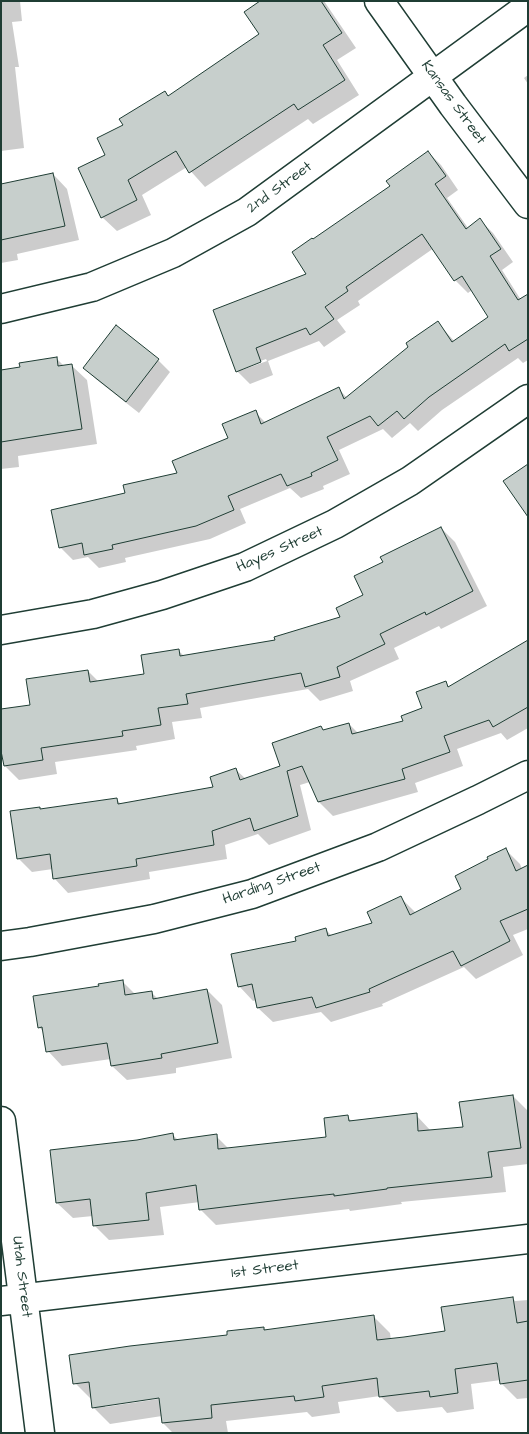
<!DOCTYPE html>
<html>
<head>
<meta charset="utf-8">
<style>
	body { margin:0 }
	#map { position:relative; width:529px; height:1434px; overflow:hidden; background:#fff; font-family:"Architects Daughter",sans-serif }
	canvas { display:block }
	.frame { position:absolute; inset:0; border:2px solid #1f3d34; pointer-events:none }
</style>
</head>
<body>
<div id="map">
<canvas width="529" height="1434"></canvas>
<div class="frame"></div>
</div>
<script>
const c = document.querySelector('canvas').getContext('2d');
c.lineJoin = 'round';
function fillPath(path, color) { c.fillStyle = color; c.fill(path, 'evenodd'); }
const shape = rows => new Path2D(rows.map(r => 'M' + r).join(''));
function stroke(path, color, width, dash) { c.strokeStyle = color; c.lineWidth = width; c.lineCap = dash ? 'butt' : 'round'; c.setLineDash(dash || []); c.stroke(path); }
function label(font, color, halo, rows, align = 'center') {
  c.font = font + ' "Architects Daughter",sans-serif'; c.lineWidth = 5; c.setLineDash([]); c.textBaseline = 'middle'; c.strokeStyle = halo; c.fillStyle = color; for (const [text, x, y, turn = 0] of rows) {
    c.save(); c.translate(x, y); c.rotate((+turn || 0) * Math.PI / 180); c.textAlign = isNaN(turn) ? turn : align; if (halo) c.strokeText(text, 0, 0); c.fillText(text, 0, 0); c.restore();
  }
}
const shadow = shape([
	[1,1,20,1,22,21,12,22,19,67,15,67,24,148,1,151],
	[259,1,324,1,356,48,337,60,359,95,313,124,308,119,205,187,187,167,142,195,151,215,117,231,102,217,107,155,125,126,165,93,169,97,261,35],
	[528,75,528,84,524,78],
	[428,152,441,165,458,190,447,198,468,228,480,220,493,233,513,262,502,270,521,300,528,296,528,360,523,363,518,358,442,410,418,431,410,423,392,438,383,429,339,450,350,474,323,486,324,489,301,498,290,488,240,509,246,523,210,539,125,558,126,562,99,568,88,557,73,560,60,547,126,494,179,474,229,438,255,412,266,423,339,389,347,398,438,323,455,342,490,318,472,290,468,293,455,280,434,248,358,301,360,305,337,320,346,332,324,347,319,341,268,361,273,375,250,384,237,371,308,274,313,241,392,187],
	[266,359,267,361,242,370,242,368],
	[53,174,67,189,79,240,17,254,18,260,1,263,1,186],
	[56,358,64,366,71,365,87,380,97,444,18,456,19,467,1,469,1,371,21,369],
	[158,360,170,372,139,413,97,380,84,368],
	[441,528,455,542,487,606,441,629,439,626,394,648,399,659,350,681,353,691,320,701,308,689,200,708,202,718,172,722,175,739,136,746,137,750,55,762,57,774,19,780,5,766,31,706,88,671,99,682,145,675,179,651,185,657,277,640,342,618,365,596,384,563],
	[528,642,528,728,507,740,501,733,457,749,463,766,415,783,418,792,333,816,319,802,310,782,300,785,311,830,269,845,258,834,225,845,227,859,149,872,150,879,68,893,55,879,53,869,32,872,18,858,41,810,116,799,122,805,215,788,236,770,246,779,282,767,321,727,324,731,349,724,359,734,405,722,423,709,445,683,449,687],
	[506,850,520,864,522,869,528,867,528,929,513,935,523,955,476,979,464,967,382,1004,383,1006,331,1022,321,1012,273,1022,258,1008,257,1000,253,1001,239,986,298,942,326,930,332,936,373,923,401,898,416,913,463,890],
	[122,981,136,995,151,992,158,999,207,990,222,1005,232,1058,176,1068,176,1073,127,1080,112,1066,111,1059,62,1066,48,1051,45,1033,39,1027,100,987],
	[513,1096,528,1111,528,1164,503,1167,506,1192,401,1202,402,1204,350,1211,349,1209,216,1225,201,1210,200,1202,160,1207,164,1235,109,1240,94,1225,93,1216,73,1218,57,1203,137,1141,173,1135,179,1141,216,1136,229,1149,328,1138,347,1117,353,1122,416,1115,431,1131,464,1128],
	[513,1299,515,1301,528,1300,528,1398,517,1399,501,1383,501,1380,471,1384,474,1409,447,1413,442,1407,397,1412,380,1396,338,1402,340,1413,312,1417,307,1412,226,1421,228,1433,173,1433,163,1423,162,1416,110,1424,94,1408,92,1399,91,1399,75,1383,228,1337,264,1328,266,1331,374,1317,390,1333,391,1340,446,1332],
	[165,1396,165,1398,105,1407,105,1405]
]);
const building = shape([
	[260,1,321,1,342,33,323,45,345,80,298,110,294,104,189,173,176,151,128,180,137,200,101,218,78,168,105,155,97,138,123,125,119,119,165,91,168,96,259,34,244,12,260,1],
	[428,151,446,176,435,184,466,229,480,218,501,249,490,256,518,300,528,294,528,339,509,351,505,344,429,397,404,419,397,411,378,426,370,416,327,437,338,460,311,473,312,476,287,486,281,474,228,496,234,510,196,526,112,545,113,549,84,555,82,543,59,548,51,510,125,493,123,485,177,473,172,461,228,438,222,424,256,410,261,424,339,387,344,399,408,347,406,343,438,321,452,342,488,317,462,276,454,281,422,234,346,287,348,291,325,307,334,319,310,335,306,328,256,348,261,362,236,372,213,310,306,274,292,252,312,238,313,239,390,186,386,181,428,151],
	[53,173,65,226,1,240,1,184,53,173],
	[116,325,159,359,126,402,83,368,116,325],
	[57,357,58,366,72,364,82,429,1,442,1,370,20,367,19,363,57,357],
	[528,464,528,517,503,481,528,464],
	[441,527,473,591,426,615,425,612,380,634,385,644,337,667,340,677,305,687,301,673,186,694,188,704,158,708,161,725,122,731,123,736,41,748,43,760,4,766,1,751,1,709,30,705,26,679,88,670,90,682,144,674,141,655,179,649,180,656,275,640,274,637,340,617,336,608,363,595,354,576,383,562,380,557,441,527],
	[528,640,528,707,493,727,489,720,444,736,450,752,402,769,405,779,318,802,302,766,287,771,298,816,254,831,250,818,212,831,214,845,136,859,137,866,53,879,50,854,17,859,10,811,40,807,40,809,117,798,118,804,213,787,210,777,236,768,240,780,280,766,272,743,321,726,323,730,349,723,352,734,403,721,401,716,422,708,416,692,446,681,448,687,528,640],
	[506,848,516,871,528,865,528,909,500,921,510,941,461,966,453,951,369,989,370,992,316,1008,312,997,257,1008,252,984,238,987,231,954,296,941,295,937,326,928,328,936,372,923,367,912,401,896,410,915,461,889,455,876,488,859,487,857,506,848],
	[123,980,125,995,152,991,153,999,207,989,218,1043,161,1054,162,1058,111,1066,107,1043,46,1052,42,1027,38,1028,33,996,99,986,98,984,123,980],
	[513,1095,521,1148,488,1152,492,1177,387,1188,387,1189,334,1196,334,1194,288,1199,199,1210,196,1185,146,1193,149,1220,93,1226,90,1199,56,1203,50,1150,137,1140,173,1133,174,1140,217,1134,218,1149,326,1137,324,1118,348,1115,349,1121,417,1113,418,1131,463,1127,459,1102,513,1095],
	[513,1297,517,1323,528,1321,528,1380,500,1384,497,1363,455,1369,458,1393,430,1397,429,1391,379,1397,377,1378,322,1386,324,1397,295,1401,294,1396,211,1405,212,1418,162,1423,159,1398,92,1408,89,1382,73,1384,69,1355,130,1346,227,1335,227,1331,264,1327,264,1330,374,1315,377,1340,404,1337,445,1331,441,1307,513,1297]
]);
const minor = shape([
	[379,1,453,105,528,204],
	[1,309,92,287,173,253,247,212,528,7],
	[1,630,93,614,162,595,245,567,335,524,410,481,528,399],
	[1,946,30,942,154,919,252,894,378,847,478,800,528,775],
	[1,1121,40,1433],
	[1,1301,528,1239]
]);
const streetNames = [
	["Kansas Street",453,103,54],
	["2nd Street",280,188,-36],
	["Hayes Street",280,550,-24],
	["Harding Street",272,884,-19],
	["1st Street",265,1270,-7],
	["Utah Street",21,1277,83]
];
fillPath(shadow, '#0003');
fillPath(building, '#c7cfcc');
stroke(building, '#1f3d34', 1);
stroke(minor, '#1f3d34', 31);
stroke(minor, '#fff', 28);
label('15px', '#1f3d34', '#fff', streetNames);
</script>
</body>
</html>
